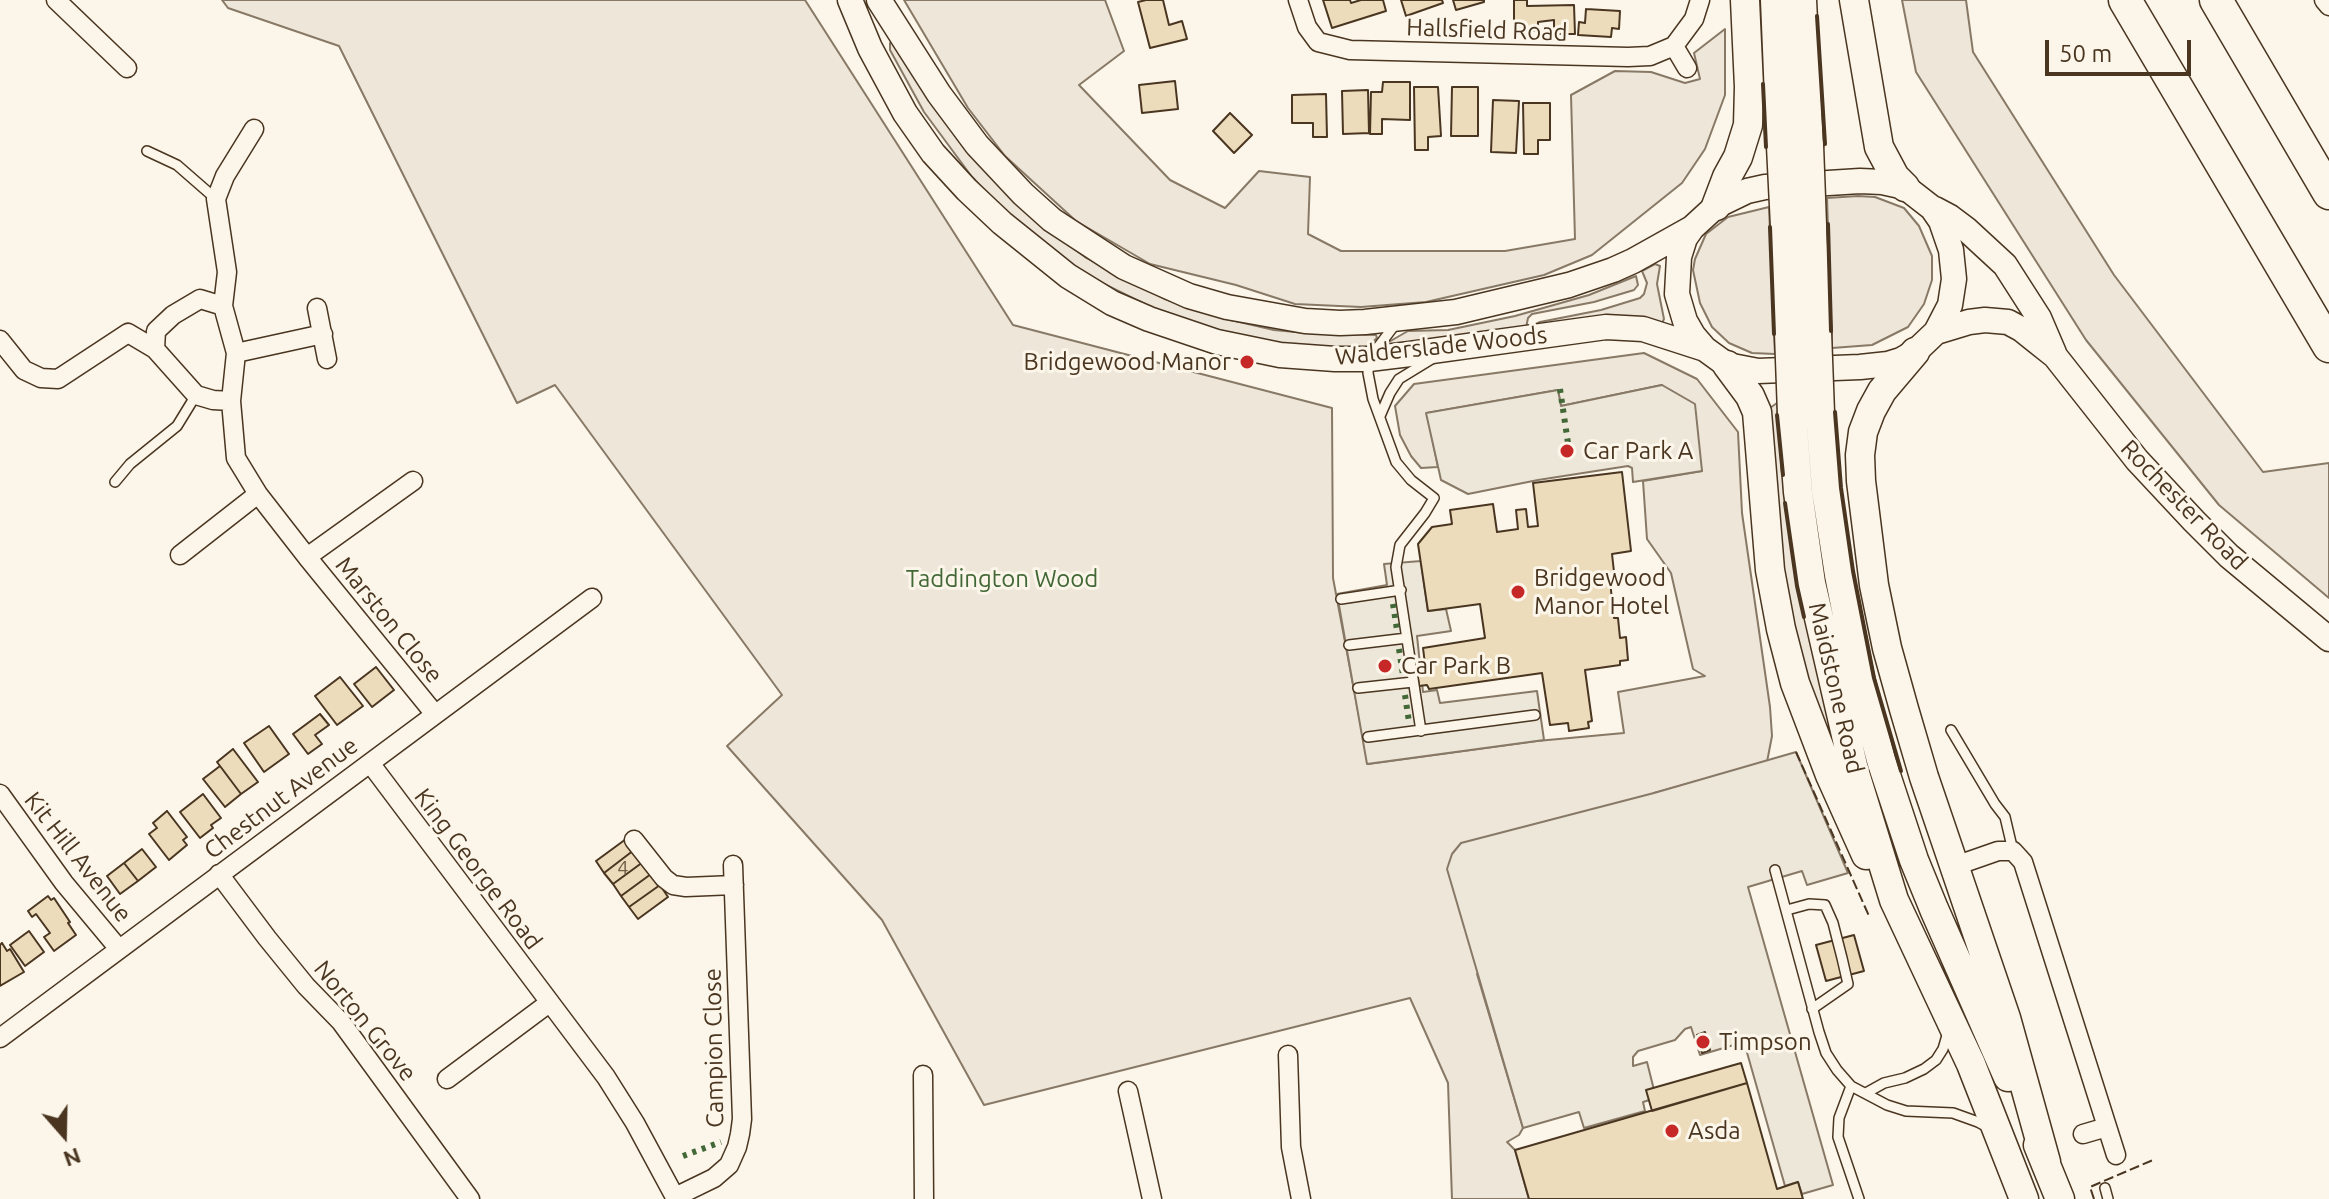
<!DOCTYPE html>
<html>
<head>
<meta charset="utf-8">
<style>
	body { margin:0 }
	#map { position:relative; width:2329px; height:1199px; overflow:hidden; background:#fbf6e9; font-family:Ubuntu,sans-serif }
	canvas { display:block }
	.north { position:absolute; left:24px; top:1095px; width:80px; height:80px; -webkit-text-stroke:6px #fbf6e9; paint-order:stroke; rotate:160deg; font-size:22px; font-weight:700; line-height:32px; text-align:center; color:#4a3520 }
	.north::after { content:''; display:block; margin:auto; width:28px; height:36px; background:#4a3520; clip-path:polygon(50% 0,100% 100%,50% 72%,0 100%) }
	.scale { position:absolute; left:2045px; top:40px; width:146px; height:36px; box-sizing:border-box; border:4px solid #4a3520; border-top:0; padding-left:10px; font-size:24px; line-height:28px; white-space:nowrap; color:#4a3520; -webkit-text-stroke:6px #fbf6e9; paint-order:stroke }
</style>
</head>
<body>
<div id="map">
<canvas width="2329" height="1199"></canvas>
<div class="north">N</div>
<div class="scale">50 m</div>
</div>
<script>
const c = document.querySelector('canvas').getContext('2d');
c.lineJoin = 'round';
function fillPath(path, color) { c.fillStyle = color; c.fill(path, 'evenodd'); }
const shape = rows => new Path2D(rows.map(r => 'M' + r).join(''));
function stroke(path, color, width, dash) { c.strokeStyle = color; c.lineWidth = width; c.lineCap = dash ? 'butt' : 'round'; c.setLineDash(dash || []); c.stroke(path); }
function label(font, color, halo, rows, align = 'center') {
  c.font = font + ' Ubuntu,sans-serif'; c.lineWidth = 6; c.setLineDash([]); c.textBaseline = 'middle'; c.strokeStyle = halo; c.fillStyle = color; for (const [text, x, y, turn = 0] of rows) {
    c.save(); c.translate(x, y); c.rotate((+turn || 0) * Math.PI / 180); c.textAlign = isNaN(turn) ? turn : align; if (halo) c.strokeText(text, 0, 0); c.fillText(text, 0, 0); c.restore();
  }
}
const green = shape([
	[222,0,805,0,1013,325,1332,408,1333,578,1368,764,1537,741,1624,733,1618,692,1705,676,1693,669,1671,573,1647,539,1643,481,1702,471,1662,385,1561,406,1558,390,1427,413,1438,467,1421,468,1411,456,1400,435,1395,406,1414,384,1644,353,1697,379,1738,432,1742,513,1770,707,1772,736,1767,762,1654,793,1477,974,1523,1128,1519,1135,1507,1142,1515,1150,1529,1199,1452,1199,1448,1083,1410,998,984,1105,882,920,727,746,782,695,555,385,517,403,339,46,228,8,222,0],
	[904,0,1105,0,1124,51,1079,85,1170,180,1225,208,1259,171,1310,177,1308,234,1341,251,1505,251,1575,239,1571,95,1615,71,1651,72,1685,83,1700,79,1694,53,1725,29,1725,95,1705,149,1682,183,1592,255,1544,275,1426,302,1361,307,1295,304,1236,285,1150,264,1076,221,1005,156,968,108,904,0],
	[1902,0,1966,0,1973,52,2114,275,2263,472,2329,463,2329,598,2219,505,2086,340,1916,72,1902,0],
	[890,43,893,43,1040,223,1085,257,1165,299,1222,318,1274,330,1306,333,1376,335,1377,338,1366,348,1361,349,1289,345,1218,331,1155,309,1094,279,1059,257,1002,208,972,177,924,112,890,50,890,43],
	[1858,196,1875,197,1904,208,1919,226,1932,256,1932,280,1924,304,1908,327,1872,345,1832,348,1827,198,1858,196],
	[1769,207,1774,334,1775,354,1752,353,1729,343,1712,327,1700,303,1693,270,1695,259,1706,234,1728,217,1769,207],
	[1655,264,1660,266,1657,284,1664,319,1662,323,1534,325,1540,322,1601,310,1640,298,1644,294,1647,283,1642,271,1655,264],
	[1636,276,1638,285,1634,290,1594,302,1532,314,1528,318,1526,328,1388,346,1387,343,1408,331,1448,330,1515,316,1589,295,1636,276],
	[1777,403,1785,503,1797,586,1836,743,1828,746,1805,683,1781,555,1767,410,1777,403]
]);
const parking = shape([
	[1662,385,1695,404,1702,471,1633,482,1632,468,1628,466,1538,480,1468,494,1441,480,1426,413,1558,390,1561,406,1662,385],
	[1421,561,1428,611,1446,609,1451,631,1417,636,1423,692,1437,690,1440,703,1537,691,1544,740,1367,764,1337,594,1387,585,1384,564,1421,561],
	[1796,752,1848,873,1807,885,1802,871,1748,887,1833,1185,1802,1194,1798,1182,1785,1186,1744,1042,1700,1055,1691,1027,1685,1029,1675,1040,1638,1051,1633,1057,1633,1066,1647,1062,1656,1098,1643,1102,1645,1111,1584,1128,1579,1112,1523,1128,1447,869,1452,854,1461,843,1654,793,1796,752]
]);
const building = shape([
	[1146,0,1163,0,1169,25,1182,21,1187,39,1150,48,1138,2,1146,0],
	[1323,0,1350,0,1351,3,1361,0,1383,0,1386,11,1332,28,1323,0],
	[1401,0,1442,0,1443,3,1406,16,1401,0],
	[1453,0,1484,0,1484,2,1456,10,1453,0],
	[1514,0,1527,0,1527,6,1574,5,1575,34,1554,34,1554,20,1538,22,1538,31,1514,31,1514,0],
	[1586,9,1620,11,1619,29,1612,28,1611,37,1578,35,1579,22,1585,23,1586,9],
	[1175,81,1178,109,1142,113,1139,85,1175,81],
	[1383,82,1410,82,1410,120,1382,119,1382,134,1370,134,1371,92,1382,92,1383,82],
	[1414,87,1438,87,1441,136,1428,137,1428,150,1415,150,1414,87],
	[1452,87,1478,87,1478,136,1451,136,1452,87],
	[1368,90,1369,133,1343,134,1342,91,1368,90],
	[1326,94,1327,137,1313,137,1313,123,1292,123,1292,95,1326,94],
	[1493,100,1519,101,1516,153,1491,152,1493,100],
	[1523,103,1550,103,1550,140,1538,140,1538,154,1524,154,1523,103],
	[1230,113,1252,135,1234,153,1213,131,1230,113],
	[1622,472,1631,551,1612,554,1615,581,1610,581,1614,618,1618,618,1620,638,1626,637,1628,660,1620,661,1620,665,1585,670,1592,721,1588,722,1589,728,1569,731,1568,723,1550,725,1542,673,1429,689,1427,685,1419,686,1416,665,1425,664,1423,648,1485,638,1480,604,1428,611,1418,544,1432,527,1452,524,1450,510,1493,504,1497,532,1518,529,1516,510,1526,509,1528,527,1538,526,1533,483,1622,472],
	[376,667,394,690,372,707,354,684,376,667],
	[340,677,363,706,337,725,315,696,340,677],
	[320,714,329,725,315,735,322,744,308,754,293,734,320,714],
	[269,726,289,754,264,772,244,743,269,726],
	[233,749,258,782,241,794,217,762,233,749],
	[220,766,241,794,225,807,203,779,220,766],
	[203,794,221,818,211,825,213,828,200,838,180,812,203,794],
	[167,811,187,837,183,840,187,845,169,860,149,834,157,828,153,823,167,811],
	[626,839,634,850,604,873,596,861,626,839],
	[142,849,156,867,138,881,124,863,142,849],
	[634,850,643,862,613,884,604,873,634,850],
	[643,862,651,874,621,896,613,884,643,862],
	[124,863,138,881,120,894,107,876,124,863],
	[651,874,660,885,629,907,621,896,651,874],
	[660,885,668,897,638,919,629,907,660,885],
	[48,896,51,900,54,898,70,922,68,923,76,935,54,951,44,937,50,933,36,914,32,917,28,911,48,896],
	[29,931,44,952,25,966,10,945,29,931],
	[1854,935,1864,971,1826,981,1816,945,1854,935],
	[2,943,7,951,10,949,24,972,0,986,0,945,2,943],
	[1705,1032,1710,1050,1702,1053,1697,1035,1705,1032],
	[1741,1063,1747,1083,1652,1111,1646,1090,1741,1063],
	[1747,1083,1777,1189,1798,1182,1803,1199,1529,1199,1515,1150,1747,1083]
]);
const lane = shape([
	[147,151,177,165,216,199],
	[1397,322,1369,359,1368,373,1373,399,1396,462,1411,480,1434,498,1425,513,1400,545,1396,567,1421,731],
	[1380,416,1390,393,1399,379,1435,357],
	[115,482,130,464,177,426,196,395],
	[1341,599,1401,590],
	[1349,645,1407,638],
	[1358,688,1413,682],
	[1951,730,1995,804,2005,817,2013,851],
	[1368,737,1535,715],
	[1775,870,1819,1032,1826,1053,1837,1070,1851,1086,1887,1105,1906,1111,1953,1113,1978,1122,1989,1128],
	[1787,910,1809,904,1825,905,1833,923,1842,958,1848,984,1812,1009],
	[1851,1086,1839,1118,1838,1137,1859,1199],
	[1866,1093,1884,1083,1905,1078,1924,1069,1936,1060,1943,1049,1948,1032],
	[2105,1188,2108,1199]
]);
const street = shape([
	[56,0,127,68],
	[1298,0,1307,27,1318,42,1350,50,1628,57,1650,56,1674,46,1694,19,1700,0],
	[2324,0,2329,6],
	[1674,46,1687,68],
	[254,129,225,176,216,199,227,272,223,306,236,353,231,401,236,458,258,494,307,557,434,713],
	[317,308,327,359],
	[0,340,24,370,41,378,58,379,128,333,155,349,196,395,213,400,231,401],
	[155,349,156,331,173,315,200,299,223,306],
	[236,353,323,334],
	[180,555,258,494],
	[307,557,413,481],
	[370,763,606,1077,635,1123,676,1199],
	[0,794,64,883,119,949],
	[634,840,664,878,673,885,686,887,734,885],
	[1955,866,1998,851,2013,851,2023,862,2116,1155],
	[219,874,267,938,306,986,341,1022,470,1199],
	[0,1038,592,598],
	[1288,1055,1291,1147,1301,1199],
	[923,1075,924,1199],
	[447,1079,549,1003],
	[1128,1091,1152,1199],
	[2083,1134,2107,1127],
	[675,1197,714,1178,729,1165,737,1147,740,1134,742,1119,733,865]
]);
const secondary = shape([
	[850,0,870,48,905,113,933,153,967,190,1002,223,1068,276,1112,303,1149,319,1217,342,1280,355,1335,359,1369,359,1410,354,1606,327,1643,329,1705,349],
	[879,0,939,94,977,145,1023,194,1052,220,1124,267,1189,296,1227,307,1305,321,1340,323,1365,322,1456,312,1569,285,1613,270,1633,261,1692,228],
	[1860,181,1882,182,1905,187,1932,208,1941,221,1951,250,1954,279,1950,305,1936,332,1915,352,1901,360,1888,364,1860,367,1758,371,1727,365,1705,349,1693,335,1685,321,1677,294,1679,257,1685,238,1692,228,1716,206,1747,191,1765,187,1860,181],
	[1935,209,1950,217,1966,229,2005,265,2039,318,2054,353],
	[1936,332,1969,322,1985,320,2008,322,2021,329,2036,341,2055,356,2137,460,2194,521,2229,556,2329,639]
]);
const primary = shape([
	[1775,0,1781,146],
	[1802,0,1809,145],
	[1854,0,1879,147,1895,177,1905,187],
	[1716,206,1727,177,1738,157,1748,125,1749,87,1745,0],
	[1812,225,1817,332],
	[1785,226,1789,333],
	[1915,352,1882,391,1871,411,1863,432,1860,455,1861,481,1874,585,1887,648,1904,709,1924,777,2006,1018,2046,1162],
	[1727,365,1750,396,1757,412,1770,570,1781,629,1795,683,1830,775,1866,855],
	[1820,413,1826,490,1839,575,1860,679,1881,760,1914,860,1934,909,2008,1077],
	[1792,414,1798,492,1811,583,1854,770,1894,900,1971,1064,2024,1199],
	[2038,1145,2060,1199]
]);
const highway = shape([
	[2125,0,2329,346],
	[2216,0,2329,193]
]);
const primaryBridge = shape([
	[1809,145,1812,225],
	[1781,146,1785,226],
	[1817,332,1820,413],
	[1789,333,1792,414]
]);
const hedge = shape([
	[1560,389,1569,450],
	[1393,604,1397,630],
	[1399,649,1403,675],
	[1405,695,1409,722],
	[683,1156,721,1142]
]);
const fence = shape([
	[1796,752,1869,916],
	[2094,1199,2090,1187,2153,1160]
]);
const wall = shape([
	[1817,16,1825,144],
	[1763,84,1766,147],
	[1828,224,1831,331],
	[1770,227,1774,334],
	[1835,412,1841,488,1853,571,1874,678,1901,771],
	[1777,415,1783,475],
	[1785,503,1797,586,1804,617]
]);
const markers = [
	[1247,362,8,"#c62828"],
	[1567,451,8,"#c62828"],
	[1518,592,8,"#c62828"],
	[1385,666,8,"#c62828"],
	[1703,1042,8,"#c62828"],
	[1672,1131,8,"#c62828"]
];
const numberNames = [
	["4",623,868]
];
const streetNames = [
	["Hallsfield Road",1487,30,2],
	["Walderslade Woods",1441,346,-6],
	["Rochester Road",2184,505,46],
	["Marston Close",389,620,51],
	["Maidstone Road",1836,688,77],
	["Chestnut Avenue",281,798,-37],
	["Kit Hill Avenue",78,857,52],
	["King George Road",478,869,53],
	["Norton Grove",365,1021,51],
	["Campion Close",714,1048,-91]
];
const poiNames = [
	["Bridgewood Manor",1231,362,"right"],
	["Car Park A",1583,451],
	["Bridgewood",1534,578],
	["Manor Hotel",1534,606],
	["Car Park B",1401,666],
	["Timpson",1719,1042],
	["Asda",1688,1131]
];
const parkNames = [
	["Taddington Wood",1002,579]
];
fillPath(green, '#ede6d9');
stroke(green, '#887966', 2);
fillPath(parking, '#ede7d9');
stroke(parking, '#887966', 2);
fillPath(building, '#ecdcbc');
stroke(building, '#4a3520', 2);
stroke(lane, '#4a3520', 12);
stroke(street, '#4a3520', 21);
stroke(secondary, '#4a3520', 27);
stroke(primary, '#4a3520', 31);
stroke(highway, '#4a3520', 35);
stroke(lane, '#fbf6e9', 9);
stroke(street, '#fbf6e9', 18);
stroke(secondary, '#fbf6e9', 24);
stroke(primary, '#fbf6e9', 28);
stroke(highway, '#fbf6e9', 32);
stroke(primaryBridge, '#4a3520', 31, []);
stroke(primaryBridge, '#fbf6e9', 28);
stroke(hedge, '#436837', 6, [4, 6]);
stroke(fence, '#4a3520', 2, [10, 4]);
stroke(wall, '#4a3520', 4);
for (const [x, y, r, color] of markers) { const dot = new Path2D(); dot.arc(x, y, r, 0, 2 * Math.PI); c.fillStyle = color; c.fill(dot); stroke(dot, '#fbf6e9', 3); }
label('20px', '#725f47', null, numberNames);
label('24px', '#4a3520', '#fbf6e9', streetNames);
label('24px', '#4a3520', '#fbf6e9', poiNames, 'left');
label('24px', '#436837', '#fbf6e9', parkNames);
</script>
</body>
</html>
